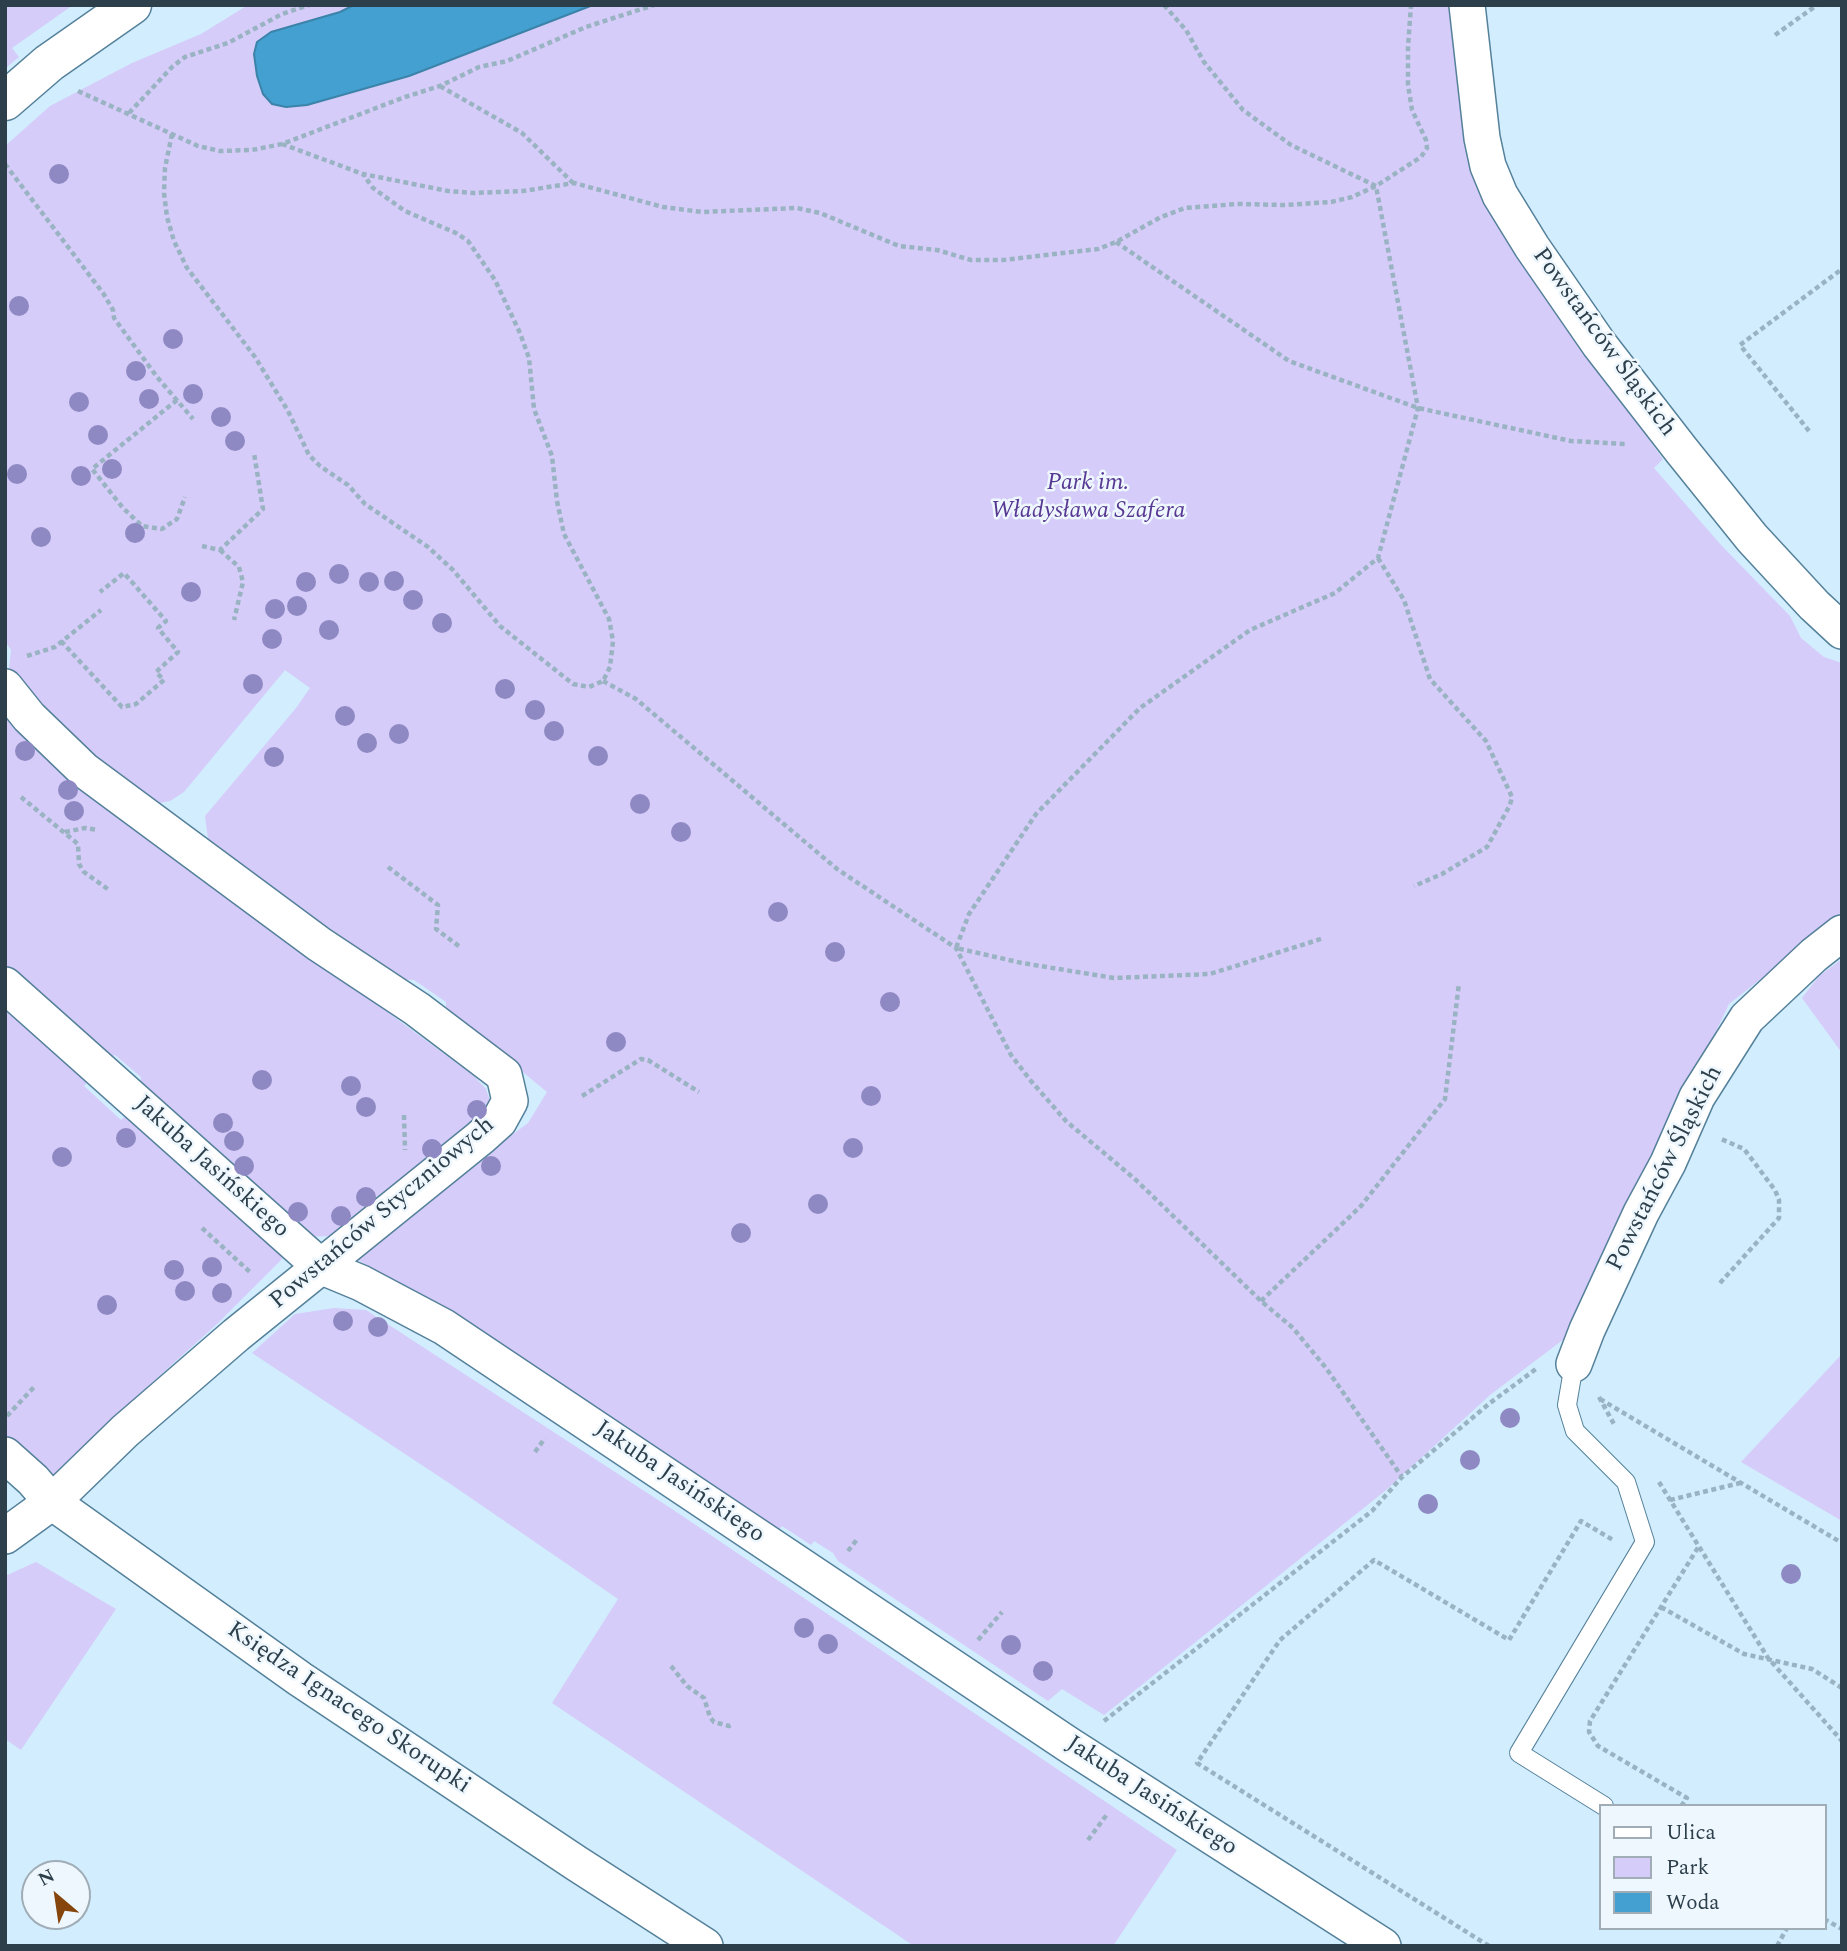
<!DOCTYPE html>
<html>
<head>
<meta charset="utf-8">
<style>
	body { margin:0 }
	#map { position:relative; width:1847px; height:1951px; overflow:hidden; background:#d1edfe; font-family:Spectral,serif }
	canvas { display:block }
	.frame { position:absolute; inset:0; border:7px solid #2c3f4b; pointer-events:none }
	.legend { position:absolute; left:1599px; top:1804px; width:228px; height:126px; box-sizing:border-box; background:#eef7fd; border:2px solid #a0adb6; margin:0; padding:9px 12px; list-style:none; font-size:21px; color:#2c3f4b }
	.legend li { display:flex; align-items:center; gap:14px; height:35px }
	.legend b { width:35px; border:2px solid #a0adb6 }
	.north { position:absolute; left:21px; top:1860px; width:70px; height:70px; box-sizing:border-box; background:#eef7fd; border:2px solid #a0adb6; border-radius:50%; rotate:331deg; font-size:19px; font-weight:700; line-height:28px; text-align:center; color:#2c3f4b }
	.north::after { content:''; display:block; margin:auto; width:24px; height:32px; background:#85450c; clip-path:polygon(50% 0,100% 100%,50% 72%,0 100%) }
</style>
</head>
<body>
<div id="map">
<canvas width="1847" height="1951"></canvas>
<div class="frame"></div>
<ul class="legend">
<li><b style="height:9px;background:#fff"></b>Ulica</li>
<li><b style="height:19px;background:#d6ccf9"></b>Park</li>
<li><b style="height:19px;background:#43a0d1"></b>Woda</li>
</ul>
<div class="north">N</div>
</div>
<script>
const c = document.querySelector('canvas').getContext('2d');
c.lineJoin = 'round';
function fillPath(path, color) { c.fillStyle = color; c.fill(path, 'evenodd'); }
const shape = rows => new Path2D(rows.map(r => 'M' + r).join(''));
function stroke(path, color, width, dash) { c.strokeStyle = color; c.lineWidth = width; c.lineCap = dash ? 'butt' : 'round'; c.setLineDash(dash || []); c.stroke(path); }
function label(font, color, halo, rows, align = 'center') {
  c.font = font + ' Spectral,serif'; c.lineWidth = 5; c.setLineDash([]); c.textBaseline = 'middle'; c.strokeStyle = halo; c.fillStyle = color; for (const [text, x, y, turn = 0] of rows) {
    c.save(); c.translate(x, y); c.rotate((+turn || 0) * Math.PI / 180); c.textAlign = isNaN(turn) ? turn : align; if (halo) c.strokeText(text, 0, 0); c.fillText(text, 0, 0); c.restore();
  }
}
const green = shape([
	[5,5,73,5,12,48,19,57,7,67],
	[248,5,1451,5,1493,216,1514,252,1663,459,1654,468,1721,545,1790,616,1801,638,1824,657,1842,663,1842,915,1729,1004,1572,1333,1490,1395,1385,1491,1104,1715,1062,1689,1048,1701,838,1561,833,1553,814,1541,811,1545,782,1526,775,1535,358,1260,386,1231,424,1200,528,1123,547,1092,446,1009,446,1002,414,980,398,979,209,846,205,816,296,708,310,688,285,670,184,792,170,801,154,804,98,764,42,706,9,668,11,650,5,641,5,146,50,106,132,63,201,34],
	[5,703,315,959,473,1075,486,1089,490,1101,483,1119,465,1134,402,1177,395,1186,334,1236,301,1237,140,1092,141,1077,115,1055,104,1059,5,970],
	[1842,959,1842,1053,1802,998,1819,976],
	[5,1000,91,1077,84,1086,121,1120,129,1113,285,1256,217,1324,126,1406,53,1479,5,1438],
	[334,1308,366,1310,675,1511,1177,1850,1113,1946,914,1946,552,1703,618,1599,449,1483,252,1353,295,1314],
	[1842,1354,1842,1521,1741,1462],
	[36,1562,116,1609,21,1750,5,1739,5,1576]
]);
const water = shape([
	[354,5,593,5,409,76,307,105,286,107,272,104,263,94,257,76,254,54,257,42,271,32,340,12,354,5]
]);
const path = shape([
	[1164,5,1186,30,1204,62,1243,110,1291,145,1376,186,1418,408,1378,558,1335,593,1250,630,1140,708,1036,814,969,914,956,948,1022,963,1114,978,1210,974,1324,938],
	[1775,35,1817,5],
	[440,86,522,133,573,183],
	[78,91,198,146,220,151,252,150,282,144,405,97,440,86,479,67,507,61,586,27,654,5],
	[129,113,173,66,185,57,228,43,282,14,309,5],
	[172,134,165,168,164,193,167,217,174,241,187,268,255,357,288,411,309,455,320,466,348,485,365,504,428,547,453,570,500,626,573,684,589,687,603,681,610,667,613,641,609,619,564,534,557,501,552,456,534,409,529,358,520,333,495,280,468,241,456,233,405,211,373,188,363,174],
	[282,144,363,174,448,191,474,193,523,191,574,183,663,207,702,212,797,208,820,213,899,246,937,250,971,260,1003,260,1098,249,1116,242,1161,217,1185,208,1237,204,1285,205,1331,202,1352,197,1376,186,1421,157,1427,148,1426,140,1412,110,1408,85,1408,47,1411,5],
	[5,164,103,293,113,310,114,318,157,377,193,419],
	[1116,242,1289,361,1418,408,1571,441,1626,444],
	[177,400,92,469,123,508,142,526,162,529,177,519,185,497],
	[1809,431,1740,345,1842,269],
	[202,546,220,550,263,509,254,453],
	[220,550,239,567,243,582,234,620],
	[1378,558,1404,600,1430,679,1486,741,1512,797,1510,805,1487,847,1442,874,1414,886],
	[61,641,122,707,136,704,164,680,156,672,178,652,158,628,166,621,124,573,100,592],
	[27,656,55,647,101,610],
	[603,681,636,699,837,869,956,948,1011,1055,1031,1081,1066,1121,1136,1180,1261,1301,1293,1328,1326,1368,1402,1477],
	[21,797,78,844,79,864,84,872,109,890],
	[65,832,85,828,98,830],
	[388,867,438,905,436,929,460,947],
	[582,1096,641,1059,648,1060,699,1092],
	[404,1115,405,1150],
	[202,1228,251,1273],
	[1720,1283,1779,1218,1779,1200,1775,1190,1744,1149,1721,1139],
	[1261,1301,1361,1206,1445,1099,1459,983],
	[1599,1397,1615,1426],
	[1600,1399,1842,1543],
	[7,1416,35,1386],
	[535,1452,545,1438],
	[1659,1482,1768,1658,1842,1741],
	[1670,1500,1740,1483],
	[848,1551,858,1538],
	[1661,1607,1744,1654,1812,1669,1842,1688],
	[978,1640,1002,1612],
	[671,1666,687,1686,704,1698,710,1717,714,1722,729,1726,733,1724],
	[1104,1721,1372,1511,1402,1477,1490,1403,1536,1369],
	[1681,1806,1687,1798,1598,1746,1589,1732,1590,1721,1699,1546],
	[1088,1840,1108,1813],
	[1824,1919,1842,1929],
	[1489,1946,1197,1763,1280,1640,1374,1560,1509,1640,1581,1521,1613,1540],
	[1777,1946,1787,1928]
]);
const service = shape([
	[1574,1364,1567,1405,1575,1431,1626,1482,1645,1542,1519,1753,1604,1806]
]);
const minor = shape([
	[1467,5,1482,138,1488,166,1500,195,1532,247,1599,344,1682,451,1752,538,1814,605,1842,631],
	[5,687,29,717,84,770,319,944,417,1009,504,1075,510,1101,499,1121,480,1138,236,1335,125,1431,52,1502,5,1536],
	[5,985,320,1266,361,1283,444,1327,1069,1745,1383,1946],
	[1574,1364,1587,1330,1641,1213,1668,1163,1697,1097,1747,1018,1814,955,1842,933],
	[5,1455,33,1480,52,1502,300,1679,576,1863,705,1946]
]);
const tertiary = shape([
	[5,101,49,63,132,5]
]);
const trees = [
	[59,174],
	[19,306],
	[173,339],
	[136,371],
	[193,394],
	[149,399],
	[79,402],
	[221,417],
	[98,435],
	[235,441],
	[112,469],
	[17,474],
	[81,476],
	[135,533],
	[41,537],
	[339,574],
	[394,581],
	[306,582],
	[369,582],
	[191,592],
	[413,600],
	[297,606],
	[275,609],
	[442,623],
	[329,630],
	[272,639],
	[253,684],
	[505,689],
	[535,710],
	[345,716],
	[554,731],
	[399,734],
	[367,743],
	[25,751],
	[598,756],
	[274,757],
	[68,790],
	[640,804],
	[74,811],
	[681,832],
	[778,912],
	[835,952],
	[890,1002],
	[616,1042],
	[262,1080],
	[351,1086],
	[871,1096],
	[366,1107],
	[477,1110],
	[223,1123],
	[126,1138],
	[234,1141],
	[853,1148],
	[432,1149],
	[62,1157],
	[244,1166],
	[491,1166],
	[366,1197],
	[818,1204],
	[298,1212],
	[341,1216],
	[741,1233],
	[212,1267],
	[174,1270],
	[185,1291],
	[222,1293],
	[107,1305],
	[343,1321],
	[378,1327],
	[1510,1418],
	[1470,1460],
	[1428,1504],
	[1791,1574],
	[804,1628],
	[828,1644],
	[1011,1645],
	[1043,1671]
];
const streetNames = [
	["Powstańców Śląskich",1603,343,54],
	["Jakuba Jasińskiego",211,1168,42],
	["Powstańców Śląskich",1666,1169,-63],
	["Powstańców Styczniowych",383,1214,-40],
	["Jakuba Jasińskiego",679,1483,34],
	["Księdza Ignacego Skorupki",348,1709,34],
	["Jakuba Jasińskiego",1151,1797,33]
];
const parkNames = [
	["Park im.",1088,484],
	["Władysława Szafera",1088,512]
];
fillPath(green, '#d6ccf9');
fillPath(water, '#43a0d1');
stroke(water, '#3c83a9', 2);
stroke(service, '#55819a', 20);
stroke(minor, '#55819a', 38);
stroke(tertiary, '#55819a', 41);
stroke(path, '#9ab3c2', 4.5, [5, 3.5]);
stroke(service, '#fff', 18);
stroke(minor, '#fff', 35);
stroke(tertiary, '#fff', 38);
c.fillStyle = '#8e89c3';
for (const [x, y] of trees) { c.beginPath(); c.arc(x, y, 10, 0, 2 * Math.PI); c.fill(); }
label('24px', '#2c3f4b', '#eef7fd', streetNames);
label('italic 24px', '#573893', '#eef7fd', parkNames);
</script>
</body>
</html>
